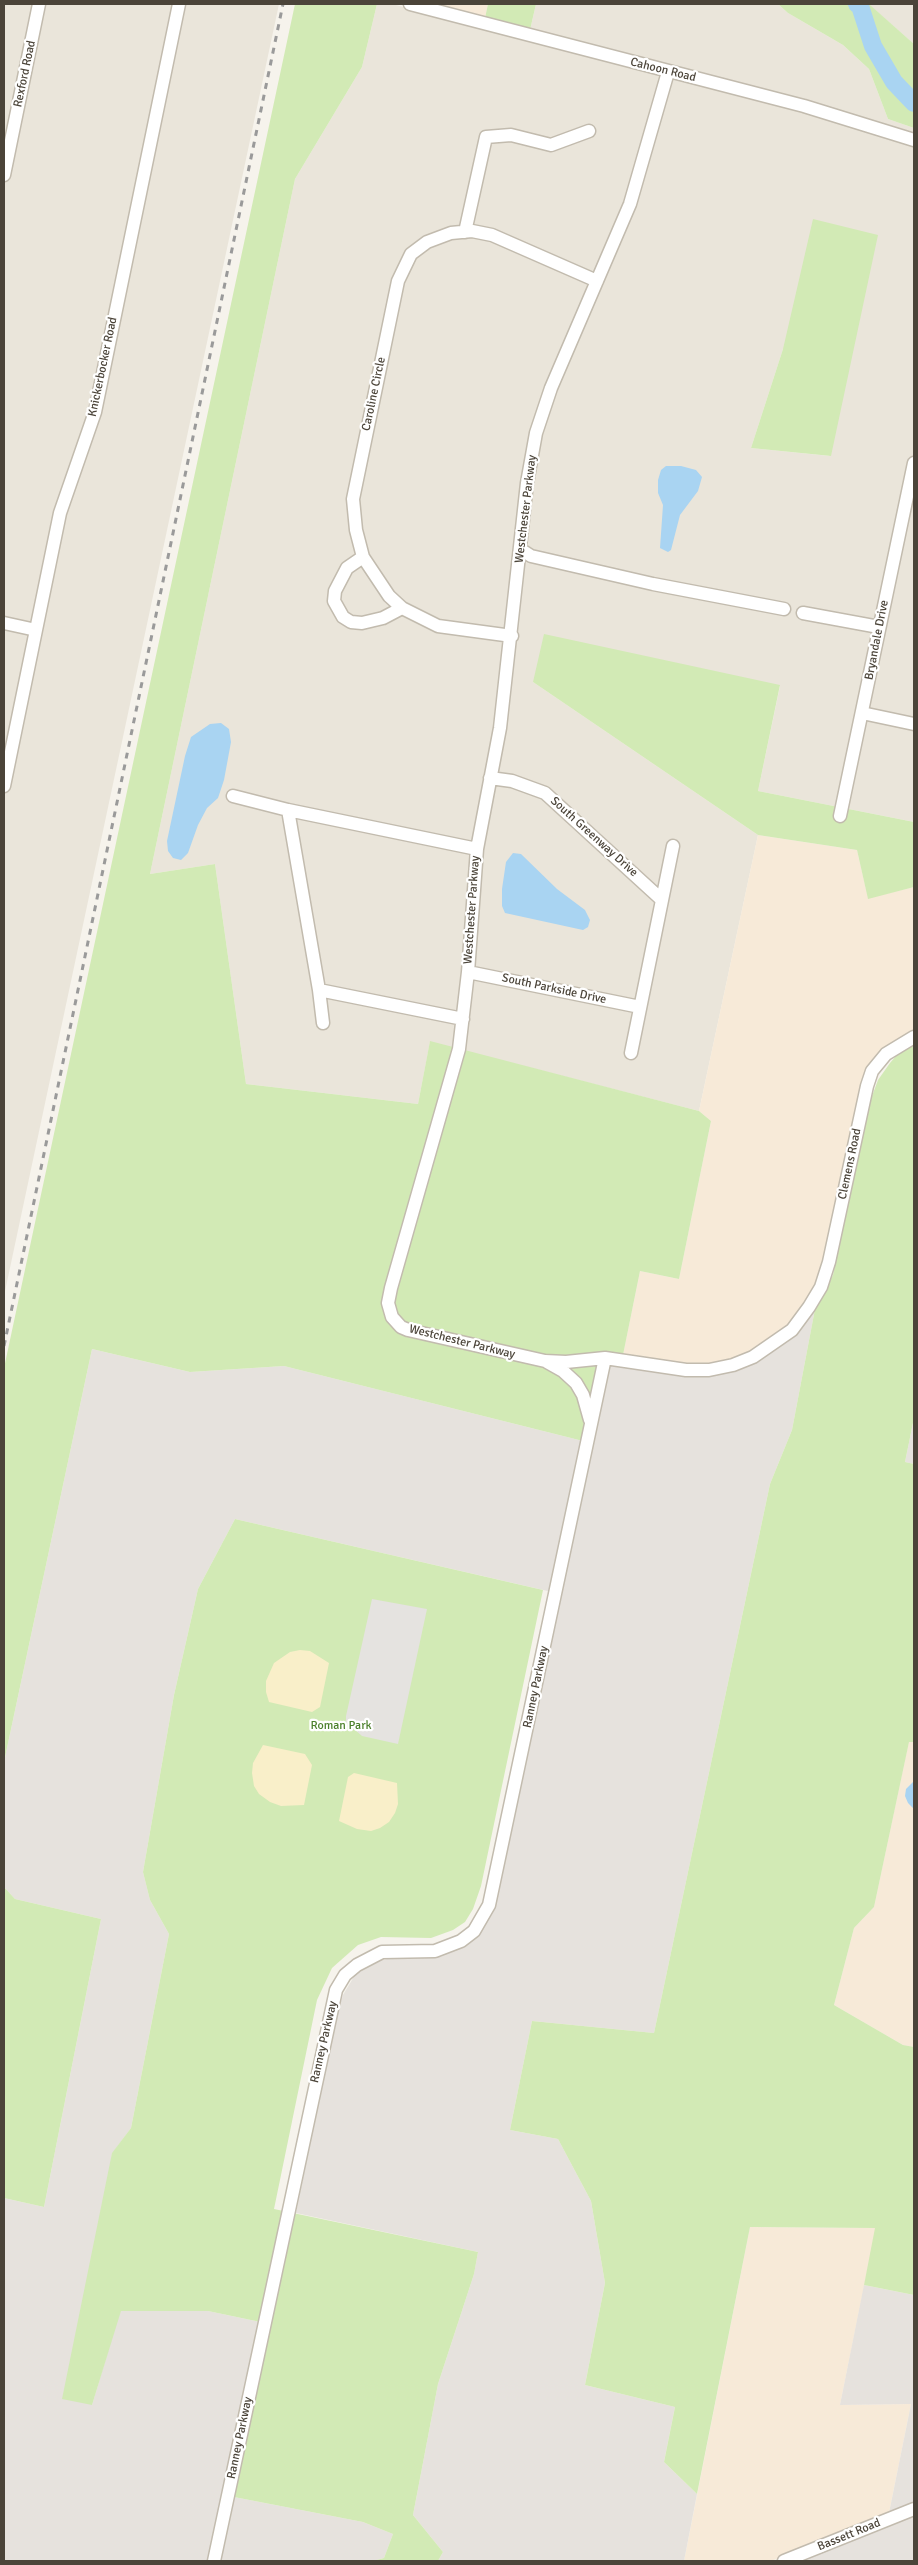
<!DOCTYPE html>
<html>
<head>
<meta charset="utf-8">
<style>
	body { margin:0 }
	#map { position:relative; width:918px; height:2565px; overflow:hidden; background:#f6f3ec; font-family:Signika,sans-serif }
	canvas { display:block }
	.frame { position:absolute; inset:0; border:5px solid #4b4439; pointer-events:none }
</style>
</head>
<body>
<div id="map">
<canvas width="918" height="2565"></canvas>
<div class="frame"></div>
</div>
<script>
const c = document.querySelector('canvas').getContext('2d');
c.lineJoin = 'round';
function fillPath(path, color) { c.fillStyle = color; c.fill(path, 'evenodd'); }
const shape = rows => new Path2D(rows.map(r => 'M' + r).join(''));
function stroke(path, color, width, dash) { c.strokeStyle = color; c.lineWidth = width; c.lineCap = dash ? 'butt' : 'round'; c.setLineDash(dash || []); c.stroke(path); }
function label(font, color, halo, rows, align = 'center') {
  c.font = font + ' Signika,sans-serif'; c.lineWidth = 4.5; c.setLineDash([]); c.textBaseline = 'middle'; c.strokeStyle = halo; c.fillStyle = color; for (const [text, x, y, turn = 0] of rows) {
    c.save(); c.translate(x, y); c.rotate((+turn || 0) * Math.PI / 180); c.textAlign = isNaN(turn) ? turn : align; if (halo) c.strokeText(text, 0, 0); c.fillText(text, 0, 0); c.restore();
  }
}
const residential = shape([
	[4,4,279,4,4,1296],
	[377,4,392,4,528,39,536,4,778,4,788,13,843,45,869,69,888,119,914,128,914,822,758,791,780,686,533,682,758,835,699,1111,430,1042,418,1104,246,1084,215,864,150,874,295,179,362,67],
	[783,349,830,456,751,448],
	[869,4,914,4,914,44,873,8]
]);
const commercial = shape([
	[423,4,488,4,485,18],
	[758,835,857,850,868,898,914,887,914,1034,870,1067,824,1268,814,1291,798,1316,775,1337,749,1354,724,1362,695,1366,623,1355,640,1271,679,1279,711,1121,699,1111],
	[909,1741,914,1742,914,2047,903,2045,834,2005,854,1928,874,1907],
	[750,2227,876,2228,840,2405,911,2404,889,2513,771,2561,684,2561]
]);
const industrial = shape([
	[815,1309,792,1430,770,1484,654,2033,532,2021,510,2130,558,2139,591,2201,605,2283,585,2385,675,2407,664,2462,697,2494,684,2561,438,2561,443,2552,413,2515,438,2384,474,2274,478,2252,296,2213,332,2032,343,1995,355,1975,375,1961,400,1957,440,1957,462,1947,479,1933,608,1363,688,1376,791,1337],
	[92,1349,190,1372,284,1366,583,1441,552,1592,235,1519,198,1589,174,1695,143,1872,150,1900,169,1934,131,2128,112,2154,92,2405,120,2311,208,2311,270,2324,234,2497,363,2522,393,2534,384,2558,373,2561,4,2561,4,2198,44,2207,101,1919,15,1899,4,1887,4,1762],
	[914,1418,914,1464,905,1462],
	[864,2285,914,2295,914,2503,889,2513,911,2404,840,2405],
	[914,2514,914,2561,801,2561]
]);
const green = shape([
	[295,4,377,4,362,67,295,179,150,874,215,864,246,1084,418,1104,430,1041,699,1111,711,1121,679,1279,640,1271,623,1355,600,1353,583,1441,284,1366,190,1372,92,1349,4,1762,4,1368],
	[488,4,536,4,530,30,485,18],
	[778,4,869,4,914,44,914,128,888,119,869,69,843,45,788,13],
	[813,219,878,235,831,456,751,448,783,349],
	[544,634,780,685,758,791,914,822,914,887,868,899,857,850,758,835,533,682],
	[914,1044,914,1418,905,1462,914,1464,914,1742,909,1742,874,1907,854,1928,834,2005,903,2045,914,2047,914,2295,864,2285,875,2228,750,2227,697,2494,664,2462,675,2407,585,2385,605,2283,591,2201,558,2139,510,2130,532,2021,654,2033,770,1484,792,1430,815,1309,833,1275,868,1107,878,1080,890,1063,902,1049],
	[235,1519,543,1590,481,1886,473,1909,465,1922,453,1930,431,1938,381,1937,358,1945,332,1968,317,2000,274,2209,478,2252,474,2274,438,2384,413,2515,443,2552,438,2561,373,2561,384,2558,393,2534,363,2522,234,2497,270,2324,208,2311,121,2311,92,2405,62,2399,112,2153,131,2128,169,1934,150,1900,143,1872,174,1695,198,1589],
	[4,1887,15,1899,101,1919,44,2207,4,2198]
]);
const sand = shape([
	[300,1650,310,1651,329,1663,320,1707,312,1712,269,1702,266,1692,266,1681,274,1663,290,1652],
	[263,1745,305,1754,312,1765,304,1805,281,1806,270,1802,259,1794,254,1786,252,1773,253,1763],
	[354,1773,397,1783,398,1804,395,1813,389,1822,380,1828,371,1831,357,1829,339,1821,348,1777]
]);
const parking = shape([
	[372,1599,427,1609,398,1744,362,1736,346,1722,346,1716]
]);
const water = shape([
	[666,466,681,466,696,470,702,477,698,491,680,515,671,550,668,552,660,548,663,505,658,493,658,480,661,470],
	[221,723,229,729,231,742,224,780,218,798,207,808,198,825,188,853,181,860,173,858,168,851,167,841,185,756,191,737,210,724],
	[513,853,521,854,557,889,585,910,590,920,588,927,583,930,505,913,502,906,502,889,506,862],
	[914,1781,914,1809,908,1803,905,1796,906,1789]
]);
const river = shape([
	[857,4,860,6,873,46,894,82,914,103]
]);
const minor = shape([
	[410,4,804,106,914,140],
	[668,72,630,204,551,388,536,433,527,483,500,728,477,849,468,972,459,1049,391,1288,388,1303,392,1317,401,1327,408,1330,545,1361,566,1362,605,1358,686,1370,709,1370,733,1365,753,1357,792,1330,809,1307,821,1287,829,1262,867,1086,872,1071,886,1054,914,1037],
	[4,175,39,4],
	[465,232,486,137,511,135,551,145,589,131],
	[520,549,531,556,653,584,784,609],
	[363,557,347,568,335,591,334,601,343,617,351,622,362,623,383,618,402,608],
	[803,613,879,627],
	[4,623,36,630],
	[512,636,438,626,402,608,389,596,363,557,356,530,353,499,398,281,411,254,427,242,451,233,472,231,492,235,597,281],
	[862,713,914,724],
	[490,778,512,781,545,793,662,900],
	[4,786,60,513,95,412,179,4],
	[233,796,288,810,319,990,463,1019],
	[288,810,477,849],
	[840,816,914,463],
	[468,972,640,1007],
	[319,990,323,1023],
	[631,1053,673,846],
	[547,1362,563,1371,576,1383,583,1395,590,1420],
	[214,2561,336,1990,345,1975,357,1965,382,1952,435,1951,461,1941,474,1931,489,1905,605,1358],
	[784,2561,914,2509]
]);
const rail = shape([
	[4,1346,283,4]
]);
const streetNames = [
	["Cahoon Road",663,70,14],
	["Rexford Road",25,74,-78],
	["Knickerbocker Road",103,367,-78],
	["Caroline Circle",374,394,-78],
	["Westchester Parkway",526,509,-83],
	["Bryandale Drive",877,640,-79],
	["South Greenway Drive",594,837,42],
	["Westchester Parkway",472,910,-86],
	["South Parkside Drive",554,989,12],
	["Clemens Road",850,1164,-78],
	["Westchester Parkway",462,1342,14],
	["Ranney Parkway",536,1687,-78],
	["Ranney Parkway",324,2042,-77],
	["Ranney Parkway",240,2438,-78],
	["Bassett Road",849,2535,-22]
];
const parkNames = [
	["Roman Park",341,1726]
];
fillPath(residential, '#eae5da');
fillPath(commercial, '#f7ead8');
fillPath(industrial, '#e6e2dd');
fillPath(green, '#d2eab5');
fillPath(sand, '#f9efc9');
fillPath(parking, '#e5e3e0');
fillPath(water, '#a9d4f2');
stroke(river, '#a9d4f2', 18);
stroke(minor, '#c2bbae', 15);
stroke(minor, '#fff', 12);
stroke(rail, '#9a9a9a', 3, [6, 6]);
label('12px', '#4b4439', '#fff', streetNames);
label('12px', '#4a7f2a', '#fff', parkNames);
</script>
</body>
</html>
